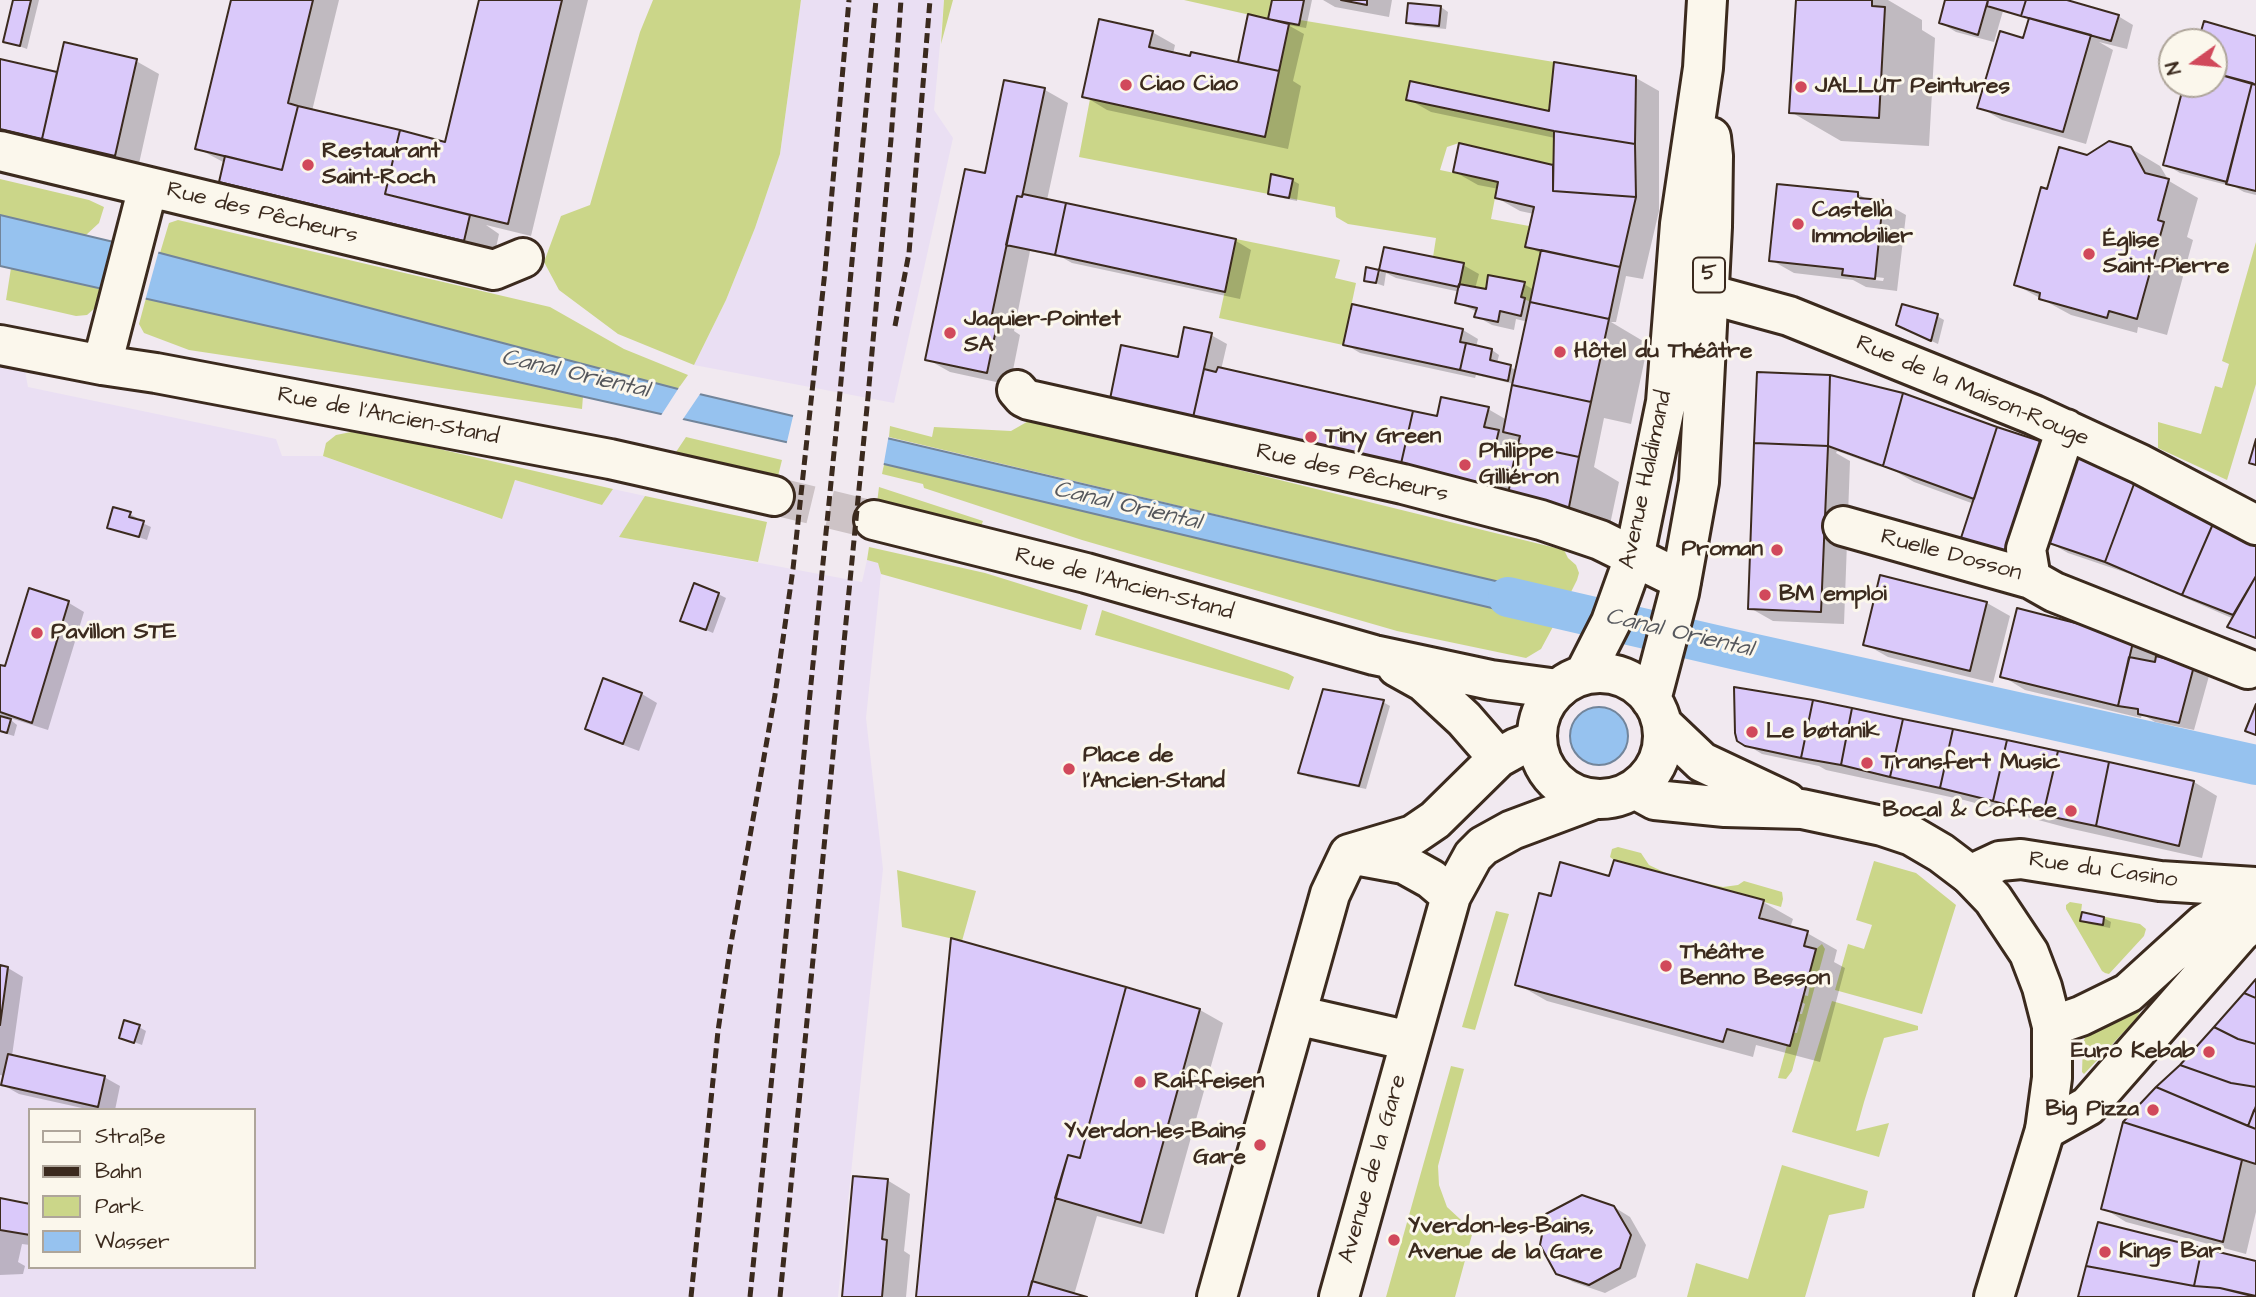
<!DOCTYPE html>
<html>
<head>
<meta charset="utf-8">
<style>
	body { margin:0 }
	#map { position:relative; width:2256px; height:1297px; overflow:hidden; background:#f1e9f0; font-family:"Architects Daughter",sans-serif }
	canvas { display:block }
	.legend { position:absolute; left:28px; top:1108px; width:228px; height:161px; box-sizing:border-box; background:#fbf7ec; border:2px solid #aea59a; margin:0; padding:9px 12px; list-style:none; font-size:21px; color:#3b2a1e }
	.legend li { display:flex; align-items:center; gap:14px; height:35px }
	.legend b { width:35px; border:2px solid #aea59a }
	.north { position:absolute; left:2158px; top:28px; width:70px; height:70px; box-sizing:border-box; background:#fbf7ec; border:2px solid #aea59a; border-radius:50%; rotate:255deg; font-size:19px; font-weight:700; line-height:28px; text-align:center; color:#3b2a1e }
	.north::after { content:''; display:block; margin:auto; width:24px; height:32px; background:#d1495b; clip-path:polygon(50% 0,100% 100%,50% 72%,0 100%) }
</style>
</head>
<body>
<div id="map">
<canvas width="2256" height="1297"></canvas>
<ul class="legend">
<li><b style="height:9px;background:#fbf7ec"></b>Straße</li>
<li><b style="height:9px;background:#3b2a1e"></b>Bahn</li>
<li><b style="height:19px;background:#cbd689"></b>Park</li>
<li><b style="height:19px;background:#96c2ef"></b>Wasser</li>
</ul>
<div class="north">N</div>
</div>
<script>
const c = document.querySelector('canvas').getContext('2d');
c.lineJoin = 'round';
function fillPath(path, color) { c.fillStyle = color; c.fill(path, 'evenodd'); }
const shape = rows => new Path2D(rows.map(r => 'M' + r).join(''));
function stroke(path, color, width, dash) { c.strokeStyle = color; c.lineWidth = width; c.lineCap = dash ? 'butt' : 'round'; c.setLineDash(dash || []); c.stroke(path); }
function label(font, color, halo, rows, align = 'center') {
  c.font = font + ' "Architects Daughter",sans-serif'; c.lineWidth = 6; c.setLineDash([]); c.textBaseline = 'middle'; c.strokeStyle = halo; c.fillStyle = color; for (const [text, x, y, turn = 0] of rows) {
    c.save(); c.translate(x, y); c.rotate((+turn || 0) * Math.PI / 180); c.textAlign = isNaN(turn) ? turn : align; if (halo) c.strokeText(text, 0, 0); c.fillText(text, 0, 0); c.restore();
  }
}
const built = shape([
	[801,0,944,0,934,110,953,138,894,403,694,365,726,300,755,228,780,154],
	[0,345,21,350,28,387,276,439,282,456,323,456,501,519,515,480,602,505,613,489,645,496,620,537,862,582,867,560,878,563,881,574,866,718,883,869,838,1297,0,1297],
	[30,1110,254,1110,254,1267,30,1267]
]);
const green = shape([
	[653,0,801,0,780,154,755,228,726,300,694,365,618,334,559,290,544,262,561,216,590,205,640,32],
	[944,0,953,0,941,44],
	[1184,0,1272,0,1268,19],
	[1300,20,1554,62,1549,111,1410,81,1406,100,1554,131,1553,165,1459,143,1447,147,1440,170,1498,182,1491,219,1529,226,1525,247,1541,250,1530,302,1521,297,1524,282,1489,275,1486,289,1459,284,1433,257,1436,238,1348,224,1336,217,1335,207,1079,157,1090,99,1265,137,1289,24,1298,25],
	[0,179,89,200,104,207,99,223,86,235,0,215],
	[178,220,550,307,624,349,688,375,678,389,160,253,169,223],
	[1236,239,1340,260,1335,278,1356,283,1343,345,1219,318],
	[2256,242,2256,384,2227,480,2158,448,2158,422,2201,434,2215,386,2222,388,2229,364,2222,361],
	[11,268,101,288,95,308,87,315,76,316,6,300],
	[146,298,583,396,582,409,189,350,144,333,139,324],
	[1032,419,1564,550,1568,558,1576,565,1579,573,1577,580,1568,598,889,437,890,426,932,437,934,427,1011,431],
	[351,432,387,437,613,489,602,505,515,480,502,519,323,456,326,443,336,435],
	[686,437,782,460,778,476,676,452],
	[884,464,1555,623,1541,649,1526,658,1397,631,1082,540,924,488,923,484,882,474],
	[879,487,983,521,981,526,877,503],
	[645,496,767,522,758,562,619,537],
	[869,547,985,573,1088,605,1081,630,881,574,878,563,867,560],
	[1102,610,1287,673,1294,677,1289,690,1095,635],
	[1618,847,1641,853,1649,865,1668,874,1614,860,1610,857,1612,849],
	[1874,861,1916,873,1956,905,1922,1014,1835,990,1848,944,1864,949,1872,925,1856,920],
	[897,870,976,891,962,941,902,927],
	[1694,881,1723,887,1738,885,1744,881,1782,892,1783,899,1781,907],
	[2070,902,2082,904,2081,912,2140,924,2146,929,2144,936,2109,974,2105,973,2102,971,2066,909,2066,905],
	[1496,911,1509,914,1475,1030,1462,1027],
	[1822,944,1825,949,1792,1071,1786,1079,1778,1078,1787,1045,1793,1033,1797,1033,1800,1022,1797,1021,1798,1014,1802,1014,1805,1004,1802,1002,1803,995,1808,996,1810,985,1807,983,1816,949],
	[1832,1001,1918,1026,1918,1030,1884,1038,1864,1102,1856,1131,1889,1123,1879,1157,1792,1132],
	[2141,1010,2136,1019,2084,1074,2082,1072,2083,1043,2086,1035,2114,1024,2135,1011],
	[1451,1066,1464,1069,1438,1166,1439,1185,1447,1207,1473,1231,1455,1297,1386,1297],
	[1782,1165,1868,1191,1864,1208,1829,1215,1805,1297,1687,1297,1696,1263,1748,1279]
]);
const water = shape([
	[0,215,160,253,678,389,1568,598,1555,623,884,464,0,266,0,215],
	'1570 736a29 29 0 1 1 58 0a29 29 0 1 1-58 0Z'
]);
const pier = shape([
	[114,238,159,250,145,301,100,292],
	[680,386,702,391,681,422,660,417],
	[794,412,889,434,883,468,786,446]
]);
const shadow = shape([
	[15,0,39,0,27,49,5,41],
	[233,0,339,0,312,111,446,144,481,0,588,0,531,236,486,225,499,234,494,257,251,198,221,181,225,163,197,148],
	[1274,0,1312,0,1306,28,1288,25,1304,34,1293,81,1301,86,1288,149,1107,110,1084,96,1152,32,1175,45,1173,54,1239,64,1249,16,1270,21],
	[1323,0,1392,0,1389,17,1335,7],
	[1797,0,1888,0,1922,20,1922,30,1935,38,1929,146,1841,141,1791,112],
	[1947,0,2061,0,2118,16,2133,25,2127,49,2099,42,2113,50,2086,144,2002,120,1979,107,2025,40,2031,19,2003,11,1994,42,1956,32,1941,23],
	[1441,7,1448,12,1446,29,1415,26,1408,22],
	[2256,38,2256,195,2244,192,2235,187,2180,173,2165,164,2186,84,2214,84,2214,42,2200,42],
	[0,60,59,74,136,61,159,74,138,168,0,133],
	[1636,78,1659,91,1659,211,1643,279,1626,276,1616,322,1611,322,1648,344,1631,424,1604,418,1594,467,1619,482,1608,534,1126,412,1179,359,1211,335,1227,344,1221,370,1439,418,1488,409,1507,420,1514,384,1476,375,1475,378,1360,353,1345,344,1353,306,1463,330,1478,339,1476,347,1492,350,1499,355,1497,363,1517,370,1528,322,1516,319,1514,330,1492,325,1476,316,1477,312,1457,302,1460,292,1396,278,1386,273,1384,286,1366,280,1378,272,1380,274,1385,249,1463,265,1479,274,1475,289,1487,291,1524,284,1534,290,1542,254,1527,246,1534,214,1520,211,1497,198,1499,189,1478,185,1455,172,1460,145,1555,167,1555,138,1431,112,1408,99,1550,113],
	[1006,82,1045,90,1068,103,1047,200,1236,241,1251,250,1240,299,1072,263,1063,258,1030,251,1014,331,1020,335,1010,385,950,372,927,359,986,176],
	[2130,148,2160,166,2169,181,2198,198,2187,237,2193,240,2167,335,2138,327,2137,333,2071,315,2016,285,2087,157],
	[1292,180,1299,184,1297,201,1277,197,1270,193],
	[1858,194,1870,201,1883,202,1906,215,1897,291,1866,287,1853,280,1794,273,1771,260],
	[1851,274,1884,278,1883,281,1855,278],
	[1937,316,1944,320,1938,344,1905,329],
	[1758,374,1997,429,1974,504,1914,482,1876,460,1874,463,1881,467,1837,451,1836,453,1850,461,1844,624,1773,621,1750,608],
	[130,514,137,518,136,520,151,527,147,540,109,527],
	[2045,540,2256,542,2256,639,2230,626,2234,619,2130,574,2068,553],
	[30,590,69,603,84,612,48,730,7,717,17,725,14,736,0,732,0,718,3,717,0,715,0,666,6,668],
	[718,594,726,598,713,633,682,620],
	[1987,603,2010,616,1993,683,1888,657,1865,644],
	[2133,639,2156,652,2155,657,2194,667,2209,676,2194,730,2155,722,2142,714,2141,718,2025,690,2002,676],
	[604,680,642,694,657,703,639,751,602,737,587,729],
	[1813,701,2194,782,2217,796,2202,858,2068,828,1964,800,1826,770,1819,766,1762,754,1739,740],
	[1383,702,1390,706,1366,789,1308,777,1301,772],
	[1611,878,1763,902,1793,919,1790,928,1807,933,1837,950,1834,962,1845,968,1820,1062,1756,1045,1753,1057,1547,1001,1517,984,1552,898],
	[2104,918,2111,922,2110,928,2089,924,2082,920],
	[0,967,8,968,23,977,12,1056,104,1077,120,1086,115,1110,91,1110,19,1094,3,1085,5,1076,0,1075],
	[2256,982,2256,1212,2246,1254,2126,1222,2103,1208,2125,1123,2180,1067],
	[1200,1010,1223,1023,1164,1234,1097,1216,1074,1295,1080,1297,918,1297],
	[139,1027,146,1031,142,1045,121,1037],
	[887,1180,910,1194,904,1251,910,1255,906,1297,843,1297],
	[0,1199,30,1206,30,1245,22,1244,18,1262,25,1266,23,1274,0,1275],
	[1614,1207,1630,1217,1646,1245,1636,1277,1605,1293,1573,1282,1557,1273]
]);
const canal = shape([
	[1508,597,1737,650,2256,765]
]);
const building = shape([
	[13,0,31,0,20,46,3,42,13,0],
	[231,0,313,0,288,103,298,106,282,170,195,149,231,0],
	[479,0,562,0,508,224,385,194,400,130,445,142,479,0],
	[1272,0,1304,0,1299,25,1268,19,1272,0],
	[1341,0,1367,0,1367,5,1341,0],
	[1796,0,1872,0,1872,6,1885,7,1879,118,1789,113,1796,0],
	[1945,0,1988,0,1978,35,1939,23,1945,0],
	[1988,0,2026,0,2021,16,1987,6,1988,0],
	[2026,0,2067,0,2119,15,2111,41,2021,16,2026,0],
	[1408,3,1441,6,1439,26,1406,23,1408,3],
	[1248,14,1289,24,1279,71,1238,62,1248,14],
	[2029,18,2091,35,2063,132,1977,108,2000,31,2023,38,2029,18],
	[1099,19,1153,31,1149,47,1190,56,1191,52,1279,71,1265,137,1082,97,1099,19],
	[2204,21,2256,36,2256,85,2214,73,2214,42,2198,42,2204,21],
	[64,42,137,59,115,156,42,139,64,42],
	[0,59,57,72,42,139,0,129,0,59],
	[1554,62,1636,76,1635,144,1554,131,1406,100,1410,81,1549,111,1554,62],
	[2214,73,2252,83,2227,182,2163,165,2184,84,2214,84,2214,73],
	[1004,80,1045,88,1022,197,1017,196,991,319,998,320,987,373,925,360,965,169,985,173,1004,80],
	[2252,83,2256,85,2256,191,2226,184,2252,83],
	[298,106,400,130,385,194,470,215,464,241,219,182,225,156,282,170,298,106],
	[1554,131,1635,144,1636,197,1553,191,1554,131],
	[2109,141,2131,147,2145,173,2169,179,2158,220,2164,222,2137,319,2109,311,2107,318,2039,299,2040,293,2014,285,2041,187,2047,189,2059,147,2087,155,2109,141],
	[1459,143,1553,165,1553,191,1636,197,1620,267,1525,247,1534,207,1495,198,1498,182,1453,172,1459,143],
	[1271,174,1293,179,1289,198,1268,194,1271,174],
	[1777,184,1858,192,1858,198,1883,200,1875,279,1842,275,1843,269,1769,261,1777,184],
	[1023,194,1066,203,1055,255,1006,245,1017,196,1022,197,1023,194],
	[1066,203,1236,239,1225,292,1055,255,1066,203],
	[1384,247,1464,263,1459,287,1379,270,1384,247],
	[1541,250,1620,267,1609,319,1530,302,1541,250],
	[1366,267,1379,270,1376,283,1364,281,1366,267],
	[1488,275,1525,282,1521,297,1525,298,1521,316,1500,311,1498,322,1474,317,1477,308,1455,303,1459,284,1486,289,1488,275],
	[1530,302,1609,319,1591,402,1512,385,1530,302],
	[1352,304,1463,329,1460,342,1466,343,1460,370,1343,345,1352,304],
	[1902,304,1938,314,1931,341,1896,325,1902,304],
	[1184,327,1212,333,1192,422,1109,404,1121,345,1178,357,1184,327],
	[1466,343,1492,349,1490,360,1511,365,1508,381,1460,370,1466,343],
	[1218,367,1413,411,1400,468,1192,422,1204,369,1216,372,1218,367],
	[1757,372,1830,375,1828,446,1754,443,1757,372],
	[1830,375,1903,393,1883,466,1828,446,1830,375],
	[1512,385,1591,402,1579,457,1518,444,1520,436,1503,432,1512,385],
	[1903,393,1997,427,1974,499,1883,466,1903,393],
	[1441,397,1489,407,1484,427,1499,430,1495,447,1516,452,1510,479,1489,474,1486,487,1400,468,1413,411,1437,416,1441,397],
	[1997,427,2046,443,2008,557,1960,541,1997,427],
	[2256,439,2256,465,2249,463,2256,439],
	[1754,443,1828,446,1821,612,1748,609,1754,443],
	[1518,444,1579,457,1568,512,1507,499,1518,444],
	[2075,456,2137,476,2105,562,2043,541,2075,456],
	[2137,476,2216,517,2182,595,2105,562,2137,476],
	[113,507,131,512,129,517,144,521,139,537,107,528,113,507],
	[2216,517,2256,541,2256,576,2233,615,2182,595,2216,517],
	[1880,575,1987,602,1970,671,1863,645,1880,575],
	[2256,576,2256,638,2227,627,2256,576],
	[694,583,719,593,706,630,680,621,694,583],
	[29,588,69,601,32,723,0,712,0,665,5,666,29,588],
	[2017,608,2134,638,2118,706,2000,677,2017,608],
	[2156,656,2194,666,2179,723,2138,714,2138,709,2118,706,2129,657,2155,662,2156,656],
	[603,678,642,693,623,744,585,729,603,678],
	[1734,687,1813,700,1801,758,1745,746,1737,741,1735,733,1734,687],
	[1323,689,1384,700,1359,786,1298,773,1323,689],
	[1813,700,1852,708,1841,765,1801,758,1813,700],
	[2256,704,2256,735,2245,731,2256,704],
	[1852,708,1903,719,1890,777,1841,765,1852,708],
	[0,716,11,719,7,733,0,731,0,716],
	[1903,719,1953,729,1940,788,1890,777,1903,719],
	[1953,729,2007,740,1993,801,1940,788,1953,729],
	[2007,740,2058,751,2043,815,1993,801,2007,740],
	[2058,751,2109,762,2096,826,2043,815,2058,751],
	[2109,762,2194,781,2179,846,2096,826,2109,762],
	[1614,860,1764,900,1759,918,1808,931,1804,946,1816,949,1790,1046,1727,1029,1723,1042,1515,985,1539,893,1551,896,1560,862,1609,876,1614,860],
	[2082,912,2104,917,2103,925,2080,921,2082,912],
	[951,938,1126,987,1080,1158,1068,1155,1028,1297,916,1297,951,938],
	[0,965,8,967,0,1025,0,965],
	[2256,979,2256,998,2244,993,2256,979],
	[1126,987,1200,1009,1141,1223,1055,1198,1068,1155,1080,1158,1126,987],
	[2244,993,2256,998,2256,1044,2238,1039,2214,1027,2244,993],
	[124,1020,140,1025,134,1043,119,1038,124,1020],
	[2214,1027,2238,1039,2256,1044,2256,1087,2231,1083,2180,1065,2214,1027],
	[8,1054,105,1076,98,1107,1,1085,8,1054],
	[2180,1065,2231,1083,2256,1087,2256,1106,2248,1126,2156,1087,2180,1065],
	[2156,1087,2256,1129,2256,1164,2123,1122,2156,1087],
	[2254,1110,2256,1110,2256,1129,2248,1126,2254,1110],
	[2123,1122,2242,1160,2223,1242,2101,1209,2123,1122],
	[853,1176,888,1179,882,1239,887,1240,882,1297,842,1297,853,1176],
	[1582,1195,1614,1206,1631,1235,1620,1268,1589,1285,1556,1274,1540,1245,1546,1214,1582,1195],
	[0,1198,30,1204,30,1235,0,1230,0,1198],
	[2098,1222,2202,1248,2194,1286,2086,1266,2098,1222],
	[2202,1248,2256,1261,2256,1296,2220,1288,2194,1286,2202,1248],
	[2086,1266,2194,1286,2220,1288,2256,1297,2078,1297,2086,1266],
	[1032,1281,1087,1297,1028,1297,1032,1281]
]);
const minorTunnel = shape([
	[774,496,874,520]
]);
const minor = shape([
	[0,151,494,270,523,258],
	[1676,296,1723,298,1789,316,2034,415,2140,464,2256,525],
	[0,345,102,365,156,373,610,459,774,496],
	[102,365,148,187],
	[1017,390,1023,397,1029,400,1403,484,1541,520,1600,540,1681,580],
	[874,520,1086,573,1374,655,1491,680,1558,689],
	[1843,526,2031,579,2054,592,2248,669],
	[2031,579,2026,549,2066,429],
	[1397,667,1424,682,1464,719,1498,758],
	[1355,855,1404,864,1431,879,1451,896],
	[1970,875,2000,861,2021,859,2160,881,2256,887],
	[1296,1015,1410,1041],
	[2052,1026,2081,1016,2128,993,2204,924,2234,905,2256,898],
	[2045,1130,2088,1106,2240,933,2256,919],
	[1217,1297,1330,894,1349,854,1413,835,1435,820,1498,758,1516,748,1537,740],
	[1339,1297,1451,896,1473,856,1483,846,1512,830,1595,799]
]);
const primary = shape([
	'1537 736a63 63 0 1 1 126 0a63 63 0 1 1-126 0Z',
	[1584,675,1611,622,1634,558,1666,402,1680,224,1703,68,1707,0],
	[1651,700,1679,593,1699,482,1712,227,1713,156,1711,137],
	[1662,724,1702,762,1787,802],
	[1635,789,1655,800,1725,807,1802,809,1882,826,1912,836,1941,853,1970,875,1993,899,2029,953,2042,987,2052,1026,2052,1078,2045,1130,1994,1297]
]);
const rail = shape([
	[895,326,909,253,930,0],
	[691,1297,718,1031,730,949,775,695,793,569,825,271,849,0],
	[750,1297,840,392,876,0],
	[780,1297,868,397,891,139,901,0]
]);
const markers = [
	[1126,85,7,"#d1495b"],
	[1801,87,7,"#d1495b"],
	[308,165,7,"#d1495b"],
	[1798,224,7,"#d1495b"],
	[2089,254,7,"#d1495b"],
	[950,333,7,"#d1495b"],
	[1560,352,7,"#d1495b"],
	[1311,437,7,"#d1495b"],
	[1465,465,7,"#d1495b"],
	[1777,550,7,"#d1495b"],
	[1765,595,7,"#d1495b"],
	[37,633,7,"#d1495b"],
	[1752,732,7,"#d1495b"],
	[1867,763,7,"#d1495b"],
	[1069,769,7,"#d1495b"],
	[2071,811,7,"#d1495b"],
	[1666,966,7,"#d1495b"],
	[2209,1052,7,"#d1495b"],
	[1140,1082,7,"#d1495b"],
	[2153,1110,7,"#d1495b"],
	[1260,1145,7,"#d1495b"],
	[1394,1240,7,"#d1495b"],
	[2105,1252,7,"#d1495b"]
];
const shields = [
	[1709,275,32]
];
const shieldNames = [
	["5",1709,275]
];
const poiNames = [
	["Ciao Ciao",1140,85],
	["JALLUT Peintures",1815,87],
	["Restaurant",322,152],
	["Saint-Roch",322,178],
	["Castella",1812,211],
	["Immobilier",1812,237],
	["Église",2103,241],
	["Saint-Pierre",2103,267],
	["Jaquier-Pointet",964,320],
	["SA",964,346],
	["Hôtel du Théâtre",1574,352],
	["Tiny Green",1325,437],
	["Philippe",1479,452],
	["Gilliéron",1479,478],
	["Proman",1763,550,"right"],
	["BM emploi",1779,595],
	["Pavillon STE",51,633],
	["Le bøtanik",1766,732],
	["Place de",1083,756],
	["l'Ancien-Stand",1083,782],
	["Transfert Music",1881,763],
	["Bocal & Coffee",2057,811,"right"],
	["Théâtre",1680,953],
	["Benno Besson",1680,979],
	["Euro Kebab",2195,1052,"right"],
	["Raiffeisen",1154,1082],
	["Big Pizza",2139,1110,"right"],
	["Yverdon-les-Bains",1246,1132,"right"],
	["Gare",1246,1158,"right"],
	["Yverdon-les-Bains,",1408,1227],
	["Avenue de la Gare",1408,1253],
	["Kings Bar",2119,1252]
];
const streetNames = [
	["Rue des Pêcheurs",262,214,14],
	["Rue de la Maison-Rouge",1972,392,23],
	["Rue de l'Ancien-Stand",388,417,11],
	["Rue des Pêcheurs",1352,474,13],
	["Avenue Haldimand",1647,480,-78],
	["Ruelle Dosson",1951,556,15],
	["Rue de l'Ancien-Stand",1124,585,15],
	["Rue du Casino",2103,871,8],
	["Avenue de la Gare",1374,1169,-74]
];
const waterNames = [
	["Canal Oriental",575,375,13],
	["Canal Oriental",1127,507,13],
	["Canal Oriental",1679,634,13]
];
fillPath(built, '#eadff3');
fillPath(green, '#cbd689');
fillPath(water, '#96c2ef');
stroke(water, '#72859b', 2);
fillPath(pier, '#f1e9f0');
fillPath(shadow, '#0003');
stroke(canal, '#96c2ef', 40);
fillPath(building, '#dac9fa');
stroke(building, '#3b2a1e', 2);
stroke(minorTunnel, '#cdc3c6', 38, [38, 19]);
stroke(minor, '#3b2a1e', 44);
stroke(primary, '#3b2a1e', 44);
stroke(minor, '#fbf7ec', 38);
stroke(primary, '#fbf7ec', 38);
stroke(rail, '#3b2a1e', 5, [10, 5]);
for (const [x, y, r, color] of markers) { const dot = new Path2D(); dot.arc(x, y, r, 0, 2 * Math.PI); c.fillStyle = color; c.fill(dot); stroke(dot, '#fbf7ec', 2.5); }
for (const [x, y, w] of shields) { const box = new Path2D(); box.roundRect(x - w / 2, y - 17.5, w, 35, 5); c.fillStyle = '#fbf7ec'; c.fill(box); stroke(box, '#3b2a1e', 2); }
label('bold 21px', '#3b2a1e', null, shieldNames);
label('bold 23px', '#3b2a1e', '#fbf7ec', poiNames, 'left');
label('23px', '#3b2a1e', '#fbf7ec', streetNames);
label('italic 24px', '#56585d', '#fbf7ec', waterNames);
</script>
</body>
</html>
